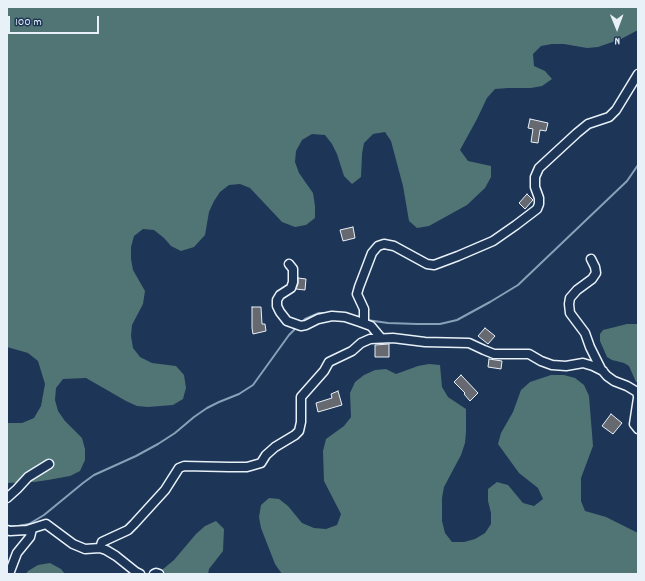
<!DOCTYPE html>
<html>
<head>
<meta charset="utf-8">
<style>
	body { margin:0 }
	#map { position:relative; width:645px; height:581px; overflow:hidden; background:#1d3557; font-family:Dekko,sans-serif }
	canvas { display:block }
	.frame { position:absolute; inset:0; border:8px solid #e8f1f8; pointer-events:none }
	.north { position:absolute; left:597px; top:8px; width:40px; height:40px; -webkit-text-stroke:3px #1d3557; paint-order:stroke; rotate:179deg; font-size:11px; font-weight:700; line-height:16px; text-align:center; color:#e8f1f8 }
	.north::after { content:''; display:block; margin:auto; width:14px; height:18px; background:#e8f1f8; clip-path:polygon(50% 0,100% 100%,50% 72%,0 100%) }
	.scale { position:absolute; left:8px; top:16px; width:91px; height:18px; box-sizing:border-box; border:2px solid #e8f1f8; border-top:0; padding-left:5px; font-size:12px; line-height:14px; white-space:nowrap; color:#e8f1f8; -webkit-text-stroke:3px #1d3557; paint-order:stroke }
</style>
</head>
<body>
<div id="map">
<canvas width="645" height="581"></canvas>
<div class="frame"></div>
<div class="north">N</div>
<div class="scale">100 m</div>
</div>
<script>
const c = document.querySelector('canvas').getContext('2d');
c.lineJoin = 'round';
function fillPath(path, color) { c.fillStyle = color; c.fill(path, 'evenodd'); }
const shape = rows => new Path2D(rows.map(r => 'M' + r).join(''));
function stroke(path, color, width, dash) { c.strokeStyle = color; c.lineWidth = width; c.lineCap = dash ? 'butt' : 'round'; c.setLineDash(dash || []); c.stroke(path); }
const green = shape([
	[7,7,638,7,638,30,621,39,598,47,587,48,564,44,552,44,541,46,533,54,534,66,545,71,552,79,542,86,531,88,508,88,495,89,487,98,477,119,460,150,468,161,491,166,491,177,485,188,467,205,429,226,417,228,409,221,403,186,391,141,385,132,373,134,364,143,362,154,361,177,352,184,344,176,337,154,332,144,325,135,312,134,302,140,296,151,295,162,299,173,313,193,315,206,315,218,306,225,295,227,282,222,250,188,240,184,229,185,220,192,214,201,209,212,205,235,194,247,181,251,171,246,164,238,154,230,143,229,134,236,131,247,131,259,133,270,145,291,143,304,132,325,131,336,133,348,140,357,152,363,176,366,184,375,186,388,183,399,173,405,148,407,137,406,126,401,86,378,63,379,56,388,55,400,58,411,65,421,82,438,85,449,85,460,80,471,70,476,48,480,34,482,7,483,7,423,22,423,34,418,41,406,45,384,38,361,28,353,7,347],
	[627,324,638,324,638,382,636,382,629,366,624,363,612,360,607,357,600,341,600,334,603,330],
	[429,364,440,365,442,387,448,397,466,409,466,432,465,443,461,455,444,487,442,498,442,521,445,533,452,542,464,542,475,539,485,533,491,524,491,513,488,501,488,489,497,482,508,485,523,503,534,506,543,499,538,488,519,473,498,444,501,433,513,412,521,390,530,382,551,375,564,375,575,378,584,385,589,396,593,446,581,478,581,501,585,511,606,517,638,533,638,574,282,574,275,564,261,528,259,517,261,505,269,498,279,499,288,506,302,523,314,528,326,529,337,525,341,514,324,481,323,451,326,439,344,426,351,417,350,393,355,382,364,375,375,370,386,369,396,374,418,366],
	[216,521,224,529,223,551,209,569,208,574,157,574,174,560,196,534,205,526],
	[50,563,61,569,65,574,26,574,28,571,38,565]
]);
const stream = shape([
	[367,320,388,323,417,324,440,324,457,320,490,302,518,285,627,181,638,165],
	[301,323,305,319,319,313,329,313],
	[7,526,18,526,29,524,44,515,83,483,94,475,136,456,158,444,175,433,194,417,207,408,219,402,239,394,253,385,289,335,298,326]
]);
const building = shape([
	[530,119,548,123,546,131,540,130,538,143,531,142,533,129,528,128,530,119],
	[527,194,533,200,525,209,519,203,527,194],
	[353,227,355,238,343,241,340,230,353,227],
	[298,278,306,279,305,290,296,289,298,284,298,278],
	[252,307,261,307,262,324,265,324,266,331,253,334,252,328,252,307],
	[485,328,495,336,488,344,478,336,485,328],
	[389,344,389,357,375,357,375,345,389,344],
	[489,359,502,361,501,369,488,367,489,359],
	[461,375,478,393,470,401,464,394,465,393,454,382,461,375],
	[338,391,342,405,318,412,316,403,332,398,331,394,338,391],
	[611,414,622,423,613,434,602,426,611,414]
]);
const minor = shape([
	[591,259,595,267,596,273,592,279,577,290,570,298,569,304,570,313,585,333,590,347,601,369,607,376,614,381,627,386,637,392,638,396],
	[289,264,293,269,293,282,291,288,280,295,277,300,277,306,280,312,287,321,301,326,306,325,318,319,332,316,345,317,360,322,371,326,381,338],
	[364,323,364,309,357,294,359,287,372,253,378,246,384,244,394,246,427,264,434,265,458,256,493,241,516,225,537,209,539,204,539,198,535,187,535,177,539,168,577,133,588,124,609,117,616,110,638,74],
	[638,398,634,424,638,429],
	[7,498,17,489,28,477,49,464],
	[7,530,10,531,27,530,46,524,73,544,85,549,100,548,106,550,116,556,136,572,140,574],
	[100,548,102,542,128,530,134,524,165,490,179,468,184,466,229,467,247,467,261,463,266,455,275,447,295,435,299,431,301,422,301,397,324,371,329,362,352,351,361,343,370,339,393,338,425,342,469,343,484,350,494,354,529,354,541,361,552,365,566,366,583,363,593,366,603,371],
	[9,574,17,553,30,537,32,529],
	[154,574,156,573,159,574]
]);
fillPath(green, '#517475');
stroke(stream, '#86a1b8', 2);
fillPath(building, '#666970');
stroke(building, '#e8f1f8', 1);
stroke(minor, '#e8f1f8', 11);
stroke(minor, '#1d3557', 8);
</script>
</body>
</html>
